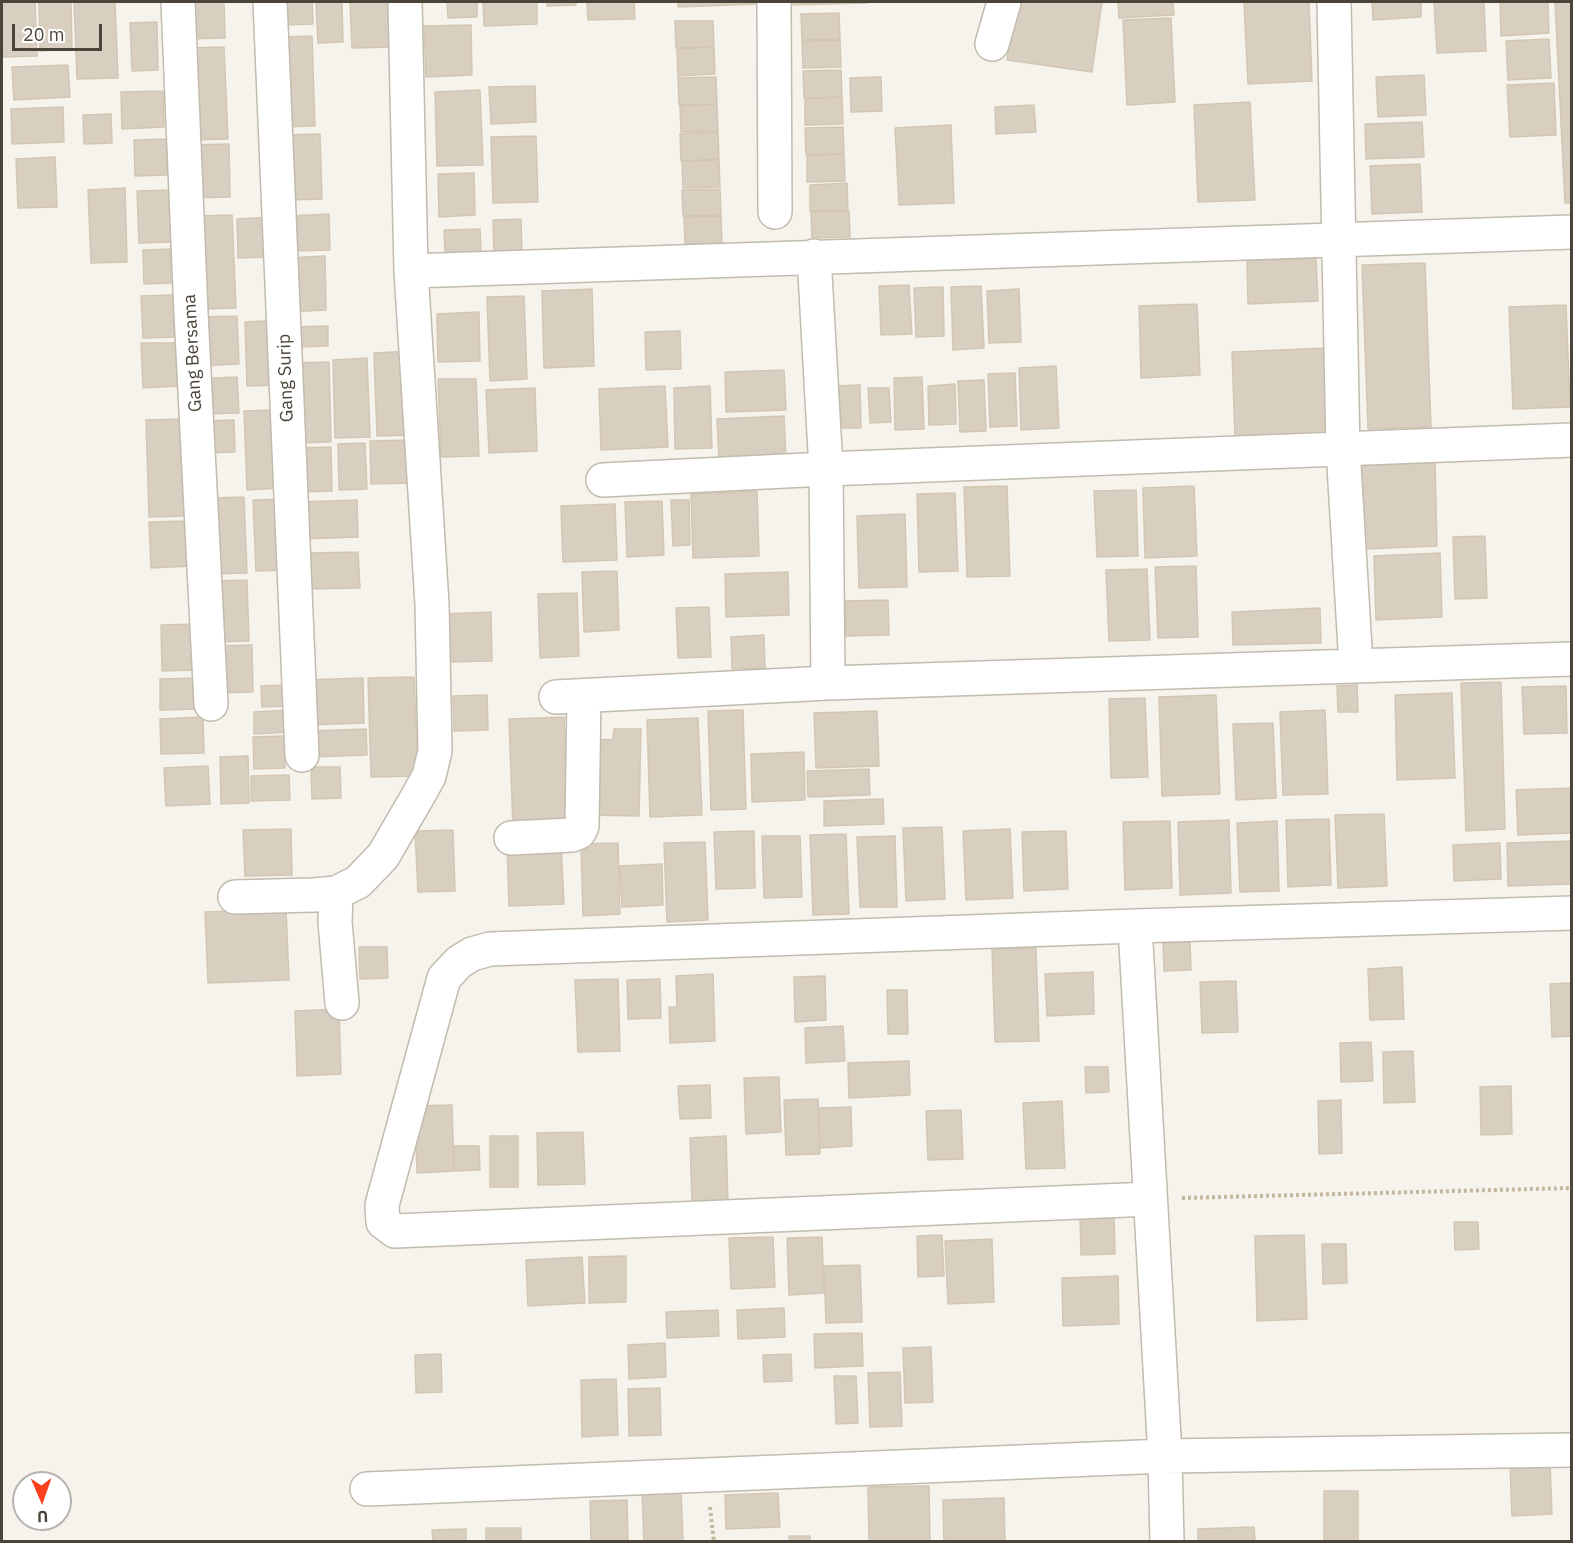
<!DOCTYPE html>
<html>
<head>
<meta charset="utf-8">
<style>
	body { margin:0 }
	#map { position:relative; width:1573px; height:1543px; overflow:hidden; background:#f6f3ec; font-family:"IBM Plex Sans",sans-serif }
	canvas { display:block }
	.frame { position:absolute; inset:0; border:3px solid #4b4439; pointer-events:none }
	.north { position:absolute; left:12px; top:1471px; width:60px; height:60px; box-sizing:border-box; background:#fff; border:2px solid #b7b4b0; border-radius:50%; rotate:178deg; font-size:16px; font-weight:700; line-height:24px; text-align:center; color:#4b4439 }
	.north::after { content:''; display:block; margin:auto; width:21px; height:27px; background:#fc3f1d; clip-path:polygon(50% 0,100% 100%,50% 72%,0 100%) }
	.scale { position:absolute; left:12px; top:24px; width:90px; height:27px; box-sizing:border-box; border:3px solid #4b4439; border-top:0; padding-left:8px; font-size:18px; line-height:21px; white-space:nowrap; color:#4b4439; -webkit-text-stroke:4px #fff; paint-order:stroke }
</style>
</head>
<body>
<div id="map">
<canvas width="1573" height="1543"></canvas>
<div class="frame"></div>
<div class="north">U</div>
<div class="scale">20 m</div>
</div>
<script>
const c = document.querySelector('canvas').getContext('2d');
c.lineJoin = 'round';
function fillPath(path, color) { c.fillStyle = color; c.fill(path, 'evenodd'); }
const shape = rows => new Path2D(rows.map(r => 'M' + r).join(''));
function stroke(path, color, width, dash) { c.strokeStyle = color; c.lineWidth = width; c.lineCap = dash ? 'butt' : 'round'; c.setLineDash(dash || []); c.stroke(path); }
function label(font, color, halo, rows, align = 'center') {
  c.font = font + ' "IBM Plex Sans",sans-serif'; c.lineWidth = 4.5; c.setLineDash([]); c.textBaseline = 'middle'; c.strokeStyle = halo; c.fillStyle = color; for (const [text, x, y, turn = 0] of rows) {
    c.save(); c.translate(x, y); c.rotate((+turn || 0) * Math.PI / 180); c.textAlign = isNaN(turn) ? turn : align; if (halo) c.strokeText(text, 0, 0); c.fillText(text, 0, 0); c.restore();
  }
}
const building = shape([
	[2,2,35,2,37,56,3,57,2,2],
	[39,2,71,2,72,49,40,51,39,2],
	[74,2,115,2,118,78,77,79,74,2],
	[183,2,224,2,225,38,184,39,183,2],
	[280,2,312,2,313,24,280,25,280,2],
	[316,2,342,2,343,42,318,43,316,2],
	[350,2,392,2,394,47,352,48,350,2],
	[447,2,477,2,477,17,448,18,447,2],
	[483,2,537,2,537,24,484,26,483,2],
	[547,2,576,2,576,5,547,6,547,2],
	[587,2,634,2,635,19,588,20,587,2],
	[678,2,758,2,759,4,678,7,678,2],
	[787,2,867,2,867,3,787,5,787,2],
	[1016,2,1102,2,1092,72,1007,60,1016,2],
	[1118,2,1173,2,1174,15,1119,18,1118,2],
	[1244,2,1309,2,1312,81,1248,84,1244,2],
	[1372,2,1421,2,1421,17,1373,20,1372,2],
	[1434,2,1484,2,1486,51,1437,53,1434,2],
	[1500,2,1548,2,1549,33,1501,36,1500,2],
	[1555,2,1572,2,1572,203,1565,203,1555,2],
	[839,13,840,39,802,40,801,14,839,13],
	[1171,18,1175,102,1127,105,1123,20,1171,18],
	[675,21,713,21,714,47,676,48,675,21],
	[157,22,158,70,132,71,130,23,157,22],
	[471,25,472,75,426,77,424,26,471,25],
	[312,36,315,126,283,127,280,37,312,36],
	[1549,39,1551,78,1508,80,1506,41,1549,39],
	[840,40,841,67,803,68,802,41,840,40],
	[224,47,228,139,194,140,190,48,224,47],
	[714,47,715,74,678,76,677,49,714,47],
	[68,65,70,97,14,100,12,67,68,65],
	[841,70,842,97,804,98,803,71,841,70],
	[1424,75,1426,115,1378,117,1376,77,1424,75],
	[716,77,717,104,679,105,678,78,716,77],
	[881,77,882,111,851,112,850,78,881,77],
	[1554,83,1556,135,1510,137,1507,85,1554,83],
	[535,86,536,122,491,124,489,87,535,86],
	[480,90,483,165,437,166,435,92,480,90],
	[163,91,164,127,122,129,121,92,163,91],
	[842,97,843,124,805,125,805,99,842,97],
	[1250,102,1255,200,1198,202,1194,105,1250,102],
	[717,104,718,131,681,132,680,106,717,104],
	[1034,105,1036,132,996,134,995,107,1034,105],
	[63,107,64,142,12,144,11,109,63,107],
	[111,114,112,143,84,144,83,115,111,114],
	[1422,122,1424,157,1366,159,1365,124,1422,122],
	[951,125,954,203,899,205,895,128,951,125],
	[843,127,844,153,806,155,805,128,843,127],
	[718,132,719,159,681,161,680,134,718,132],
	[320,134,322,199,288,200,286,135,320,134],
	[536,136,538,202,493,203,491,137,536,136],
	[166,139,168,175,135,176,134,140,166,139],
	[229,144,230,197,188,198,188,145,229,144],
	[844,154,845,181,807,182,807,156,844,154],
	[55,157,57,207,18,208,16,159,55,157],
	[719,160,720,187,683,188,682,161,719,160],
	[1420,164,1422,212,1372,214,1370,166,1420,164],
	[474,173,475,215,439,217,438,174,474,173],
	[847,183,848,210,810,211,810,185,847,183],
	[125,188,127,262,91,263,88,190,125,188],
	[720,189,721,215,683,216,682,190,720,189],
	[171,190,172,242,139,243,137,191,171,190],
	[849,211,850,237,812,238,811,212,849,211],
	[329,214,330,250,291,251,290,216,329,214],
	[232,215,236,308,203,309,200,216,232,215],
	[721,216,722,243,685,244,684,217,721,216],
	[272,217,273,257,238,258,237,219,272,217],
	[521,219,522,253,494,254,493,220,521,219],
	[480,229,481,254,445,255,444,230,480,229],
	[170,249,171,283,144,284,143,250,170,249],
	[325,256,326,310,288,312,287,258,325,256],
	[1316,258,1318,301,1248,304,1247,261,1316,258],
	[1425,263,1431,427,1368,429,1362,265,1425,263],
	[909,285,912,334,881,335,879,286,909,285],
	[981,286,984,348,953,350,951,287,981,286],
	[943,287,944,336,916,337,914,288,943,287],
	[592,289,594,366,544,368,542,291,592,289],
	[1019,289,1021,342,989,343,987,291,1019,289],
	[173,295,174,337,143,338,141,296,173,295],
	[524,296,527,379,490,381,487,297,524,296],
	[1197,304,1200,375,1141,378,1139,306,1197,304],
	[1566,305,1570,407,1513,409,1509,307,1566,305],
	[479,312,480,361,438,362,437,314,479,312],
	[237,316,239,364,199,366,198,317,237,316],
	[281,320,282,385,247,386,245,322,281,320],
	[328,326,328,346,295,347,294,327,328,326],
	[680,331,681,369,646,370,645,332,680,331],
	[141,343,177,343,179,386,143,388,141,343],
	[1327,348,1330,433,1235,437,1232,352,1327,348],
	[412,351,415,435,377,436,374,353,412,351],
	[367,358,370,437,335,438,333,360,367,358],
	[329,362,331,442,294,443,292,363,329,362],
	[1056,366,1059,428,1021,430,1019,368,1056,366],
	[784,370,786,410,726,412,725,372,784,370],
	[1015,373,1017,426,990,427,988,374,1015,373],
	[237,377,239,413,198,414,196,379,237,377],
	[922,377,924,429,895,430,894,378,922,377],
	[438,379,476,379,479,456,441,457,438,379],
	[984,380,986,431,960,432,958,381,984,380],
	[955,384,956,424,929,425,928,386,955,384],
	[860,385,861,428,838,428,836,386,860,385],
	[665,386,668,447,601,450,599,389,665,386],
	[710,386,712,448,675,449,674,388,710,386],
	[535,388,537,451,489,453,486,390,535,388],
	[868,388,889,388,891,422,870,423,868,388],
	[275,410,277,488,247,490,244,411,275,410],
	[784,416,786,460,719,462,717,419,784,416],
	[184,419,188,516,149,517,146,420,184,419],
	[234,420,235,452,205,453,205,421,234,420],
	[412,440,414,483,371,484,370,441,412,440],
	[365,443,367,489,339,490,338,444,365,443],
	[331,447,332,491,300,492,298,448,331,447],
	[1435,461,1437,546,1364,549,1361,463,1435,461],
	[1007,486,1010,576,967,577,964,487,1007,486],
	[1194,486,1197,556,1145,558,1143,488,1194,486],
	[1136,490,1138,556,1097,557,1094,491,1136,490],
	[757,491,759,556,693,558,691,494,757,491],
	[955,493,958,571,919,572,917,494,955,493],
	[244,497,247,573,212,574,209,498,244,497],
	[283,499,285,570,256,571,253,500,283,499],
	[357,500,358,537,301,539,300,502,357,500],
	[671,500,689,500,690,545,673,546,671,500],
	[662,501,664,555,627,557,625,502,662,501],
	[615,504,617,560,563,562,561,506,615,504],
	[905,514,907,587,859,588,857,516,905,514],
	[190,521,191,566,151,568,149,522,190,521],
	[1485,536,1487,598,1455,599,1453,537,1485,536],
	[358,552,360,588,310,589,309,553,358,552],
	[1440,553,1442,617,1376,620,1374,556,1440,553],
	[1196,566,1198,637,1158,638,1155,567,1196,566],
	[1147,569,1150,640,1109,641,1106,570,1147,569],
	[617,571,619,630,584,632,582,572,617,571],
	[788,572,789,615,726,617,725,574,788,572],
	[247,580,249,641,213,642,211,581,247,580],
	[577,593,579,656,540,658,538,594,577,593],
	[888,600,889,635,846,636,845,601,888,600],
	[709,607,711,657,678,658,676,608,709,607],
	[1320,608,1321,643,1233,645,1232,612,1320,608],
	[491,612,492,661,446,662,444,614,491,612],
	[195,624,197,670,162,671,161,625,195,624],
	[764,635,765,668,732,669,731,637,764,635],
	[252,645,253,692,216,693,214,646,252,645],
	[414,677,418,776,371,777,368,678,414,677],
	[198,678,199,709,160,710,160,679,198,678],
	[363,678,364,723,308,725,307,680,363,678],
	[1501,682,1505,829,1466,831,1461,683,1501,682],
	[288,685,289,706,262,707,261,686,288,685],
	[1357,685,1358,712,1338,712,1337,686,1357,685],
	[1566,686,1567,733,1524,734,1522,687,1566,686],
	[1452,693,1455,778,1397,780,1395,695,1452,693],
	[487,695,488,730,454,731,453,696,487,695],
	[1216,695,1220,794,1162,796,1159,697,1216,695],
	[1145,698,1148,777,1111,778,1109,699,1145,698],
	[291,710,292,732,254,734,254,712,291,710],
	[743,710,746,809,711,810,708,711,743,710],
	[1325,710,1328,794,1283,795,1280,712,1325,710],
	[877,711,879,766,816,768,814,713,877,711],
	[203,717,204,753,161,754,160,719,203,717],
	[564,717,568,826,513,828,509,719,564,717],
	[698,718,702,815,650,817,647,720,698,718],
	[1273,723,1276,798,1236,800,1233,724,1273,723],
	[366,729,367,755,312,757,312,731,366,729],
	[614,729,641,729,639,816,585,815,592,739,613,740,614,729],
	[284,736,285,768,254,769,253,737,284,736],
	[804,752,805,800,752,802,751,754,804,752],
	[248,756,249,803,221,804,220,757,248,756],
	[208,766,210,804,166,806,164,768,208,766],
	[311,767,340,767,341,798,312,799,311,767],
	[869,769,870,795,808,797,807,771,869,769],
	[289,775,290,800,251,801,251,776,289,775],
	[1572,788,1572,833,1518,835,1516,790,1572,788],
	[883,799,884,824,824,826,824,801,883,799],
	[1384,814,1387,886,1338,888,1335,815,1384,814],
	[1329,819,1331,885,1288,887,1286,820,1329,819],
	[1229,820,1231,893,1180,895,1178,822,1229,820],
	[1170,821,1172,888,1125,890,1123,822,1170,821],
	[1277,821,1279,891,1240,892,1237,823,1277,821],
	[942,827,945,899,906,901,903,828,942,827],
	[291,829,292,875,245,876,243,830,291,829],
	[1010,829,1013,898,966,900,963,831,1010,829],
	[453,830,455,891,418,892,415,831,453,830],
	[754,831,755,888,716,889,714,832,754,831],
	[1066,831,1068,889,1024,891,1022,832,1066,831],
	[846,834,849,914,813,915,810,835,846,834],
	[762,836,800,836,802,897,764,898,762,836],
	[895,836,897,907,860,907,857,837,895,836],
	[1572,841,1572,884,1508,886,1507,843,1572,841],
	[705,842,708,920,667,922,664,843,705,842],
	[561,843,564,904,509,906,507,845,561,843],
	[618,843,620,914,583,916,581,844,618,843],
	[1500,843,1501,879,1454,881,1453,845,1500,843],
	[662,864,663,905,622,907,620,866,662,864],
	[286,909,289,980,208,983,205,912,286,909],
	[1190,942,1191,970,1164,971,1163,943,1190,942],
	[359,947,387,947,388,978,360,979,359,947],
	[1036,948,1039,1041,995,1042,992,949,1036,948],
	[1402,967,1404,1019,1370,1020,1368,969,1402,967],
	[1093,972,1094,1014,1047,1016,1045,974,1093,972],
	[713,974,715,1041,670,1043,669,1007,677,1007,676,976,713,974],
	[825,976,826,1020,795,1022,794,977,825,976],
	[618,979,620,1051,578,1052,575,980,618,979],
	[660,979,661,1018,628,1019,627,980,660,979],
	[1236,981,1238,1032,1202,1033,1200,982,1236,981],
	[1572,983,1572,1036,1552,1037,1550,984,1572,983],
	[887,990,907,990,908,1034,888,1034,887,990],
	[339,1009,341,1074,297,1076,295,1011,339,1009],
	[843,1026,845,1061,806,1063,805,1028,843,1026],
	[1371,1042,1373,1081,1341,1082,1340,1043,1371,1042],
	[1413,1051,1415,1102,1384,1103,1383,1052,1413,1051],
	[909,1061,910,1095,849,1098,848,1063,909,1061],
	[1085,1067,1108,1067,1109,1092,1086,1093,1085,1067],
	[779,1077,781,1132,746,1134,744,1078,779,1077],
	[710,1085,711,1118,680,1119,678,1086,710,1085],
	[1511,1086,1512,1134,1481,1135,1480,1087,1511,1086],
	[818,1099,820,1154,786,1155,784,1100,818,1099],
	[1341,1100,1342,1153,1319,1154,1318,1101,1341,1100],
	[1062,1101,1065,1168,1026,1169,1023,1103,1062,1101],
	[452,1105,454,1171,417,1173,415,1106,452,1105],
	[851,1107,852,1146,820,1148,819,1108,851,1107],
	[961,1110,963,1159,928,1160,926,1111,961,1110],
	[583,1132,585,1184,538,1185,537,1133,583,1132],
	[490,1136,518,1136,518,1187,490,1187,490,1136],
	[726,1136,728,1203,692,1204,690,1138,726,1136],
	[454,1146,479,1146,480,1170,454,1171,454,1146],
	[1114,1216,1115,1254,1081,1255,1080,1217,1114,1216],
	[1454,1222,1478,1222,1479,1249,1455,1250,1454,1222],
	[942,1235,944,1276,918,1277,917,1236,942,1235],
	[1304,1235,1307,1319,1257,1321,1255,1236,1304,1235],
	[773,1237,775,1287,731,1289,729,1238,773,1237],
	[822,1237,824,1293,789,1295,787,1238,822,1237],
	[992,1239,994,1302,948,1304,945,1241,992,1239],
	[1322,1244,1346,1244,1347,1283,1323,1284,1322,1244],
	[626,1256,626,1302,589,1303,589,1257,626,1256],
	[582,1257,585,1303,528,1306,526,1260,582,1257],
	[860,1265,862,1322,826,1323,824,1266,860,1265],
	[1118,1276,1119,1324,1063,1326,1062,1278,1118,1276],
	[784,1308,785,1337,738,1339,737,1310,784,1308],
	[718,1310,719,1336,667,1338,666,1312,718,1310],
	[862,1333,863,1366,815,1368,814,1334,862,1333],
	[665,1343,666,1377,629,1379,628,1345,665,1343],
	[931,1347,933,1402,905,1403,903,1348,931,1347],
	[441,1354,442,1392,416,1393,415,1355,441,1354],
	[791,1354,792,1381,764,1382,763,1355,791,1354],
	[900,1372,902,1426,870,1427,868,1373,900,1372],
	[834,1376,856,1376,858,1423,836,1424,834,1376],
	[616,1379,618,1435,582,1437,581,1380,616,1379],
	[660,1388,661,1435,629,1436,628,1389,660,1388],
	[1550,1463,1552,1514,1512,1516,1510,1464,1550,1463],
	[929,1486,930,1542,869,1542,868,1487,929,1486],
	[681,1491,683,1542,644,1542,642,1493,681,1491],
	[1324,1491,1358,1491,1358,1542,1324,1542,1324,1491],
	[778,1493,780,1527,726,1529,725,1495,778,1493],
	[1004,1498,1005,1542,944,1542,943,1500,1004,1498],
	[627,1500,628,1542,591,1542,590,1501,627,1500],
	[1254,1527,1255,1542,1198,1542,1198,1529,1254,1527],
	[486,1528,521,1528,521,1542,486,1542,486,1528],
	[466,1529,466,1542,433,1542,432,1530,466,1529],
	[789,1536,810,1536,810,1542,790,1542,789,1536]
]);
const path = shape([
	[1182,1198,1572,1188],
	[710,1507,714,1542]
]);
const minor = shape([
	[178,2,191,313,211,704],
	[270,2,302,755],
	[774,2,775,212],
	[1334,2,1343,449,1356,665],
	[992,44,1004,2],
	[814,256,826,469,828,683],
	[411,271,1572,232],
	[603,480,826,469,1572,440],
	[556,697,828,683,1572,659],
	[511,838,572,835,579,832,582,826,584,696],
	[336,893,335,922,342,1003],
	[235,897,314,895,336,893,358,882,383,856,418,796,429,776,435,751,432,604,411,271,405,2],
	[1135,926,1165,1456,1167,1542],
	[1150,1199,395,1231,383,1222,382,1205,444,978,459,962,472,954,490,949,1135,926,1572,913],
	[367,1489,1165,1456,1572,1450]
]);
const streetNames = [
	["Gang Bersama",193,353,-93],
	["Gang Surip",286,378,-92]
];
fillPath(building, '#d8cfc1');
stroke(building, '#d3c7b4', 1.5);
stroke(minor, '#c2bbae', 36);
stroke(path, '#c4b79f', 4, [3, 3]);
stroke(minor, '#fff', 33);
label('18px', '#4b4439', '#fff', streetNames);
</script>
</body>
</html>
